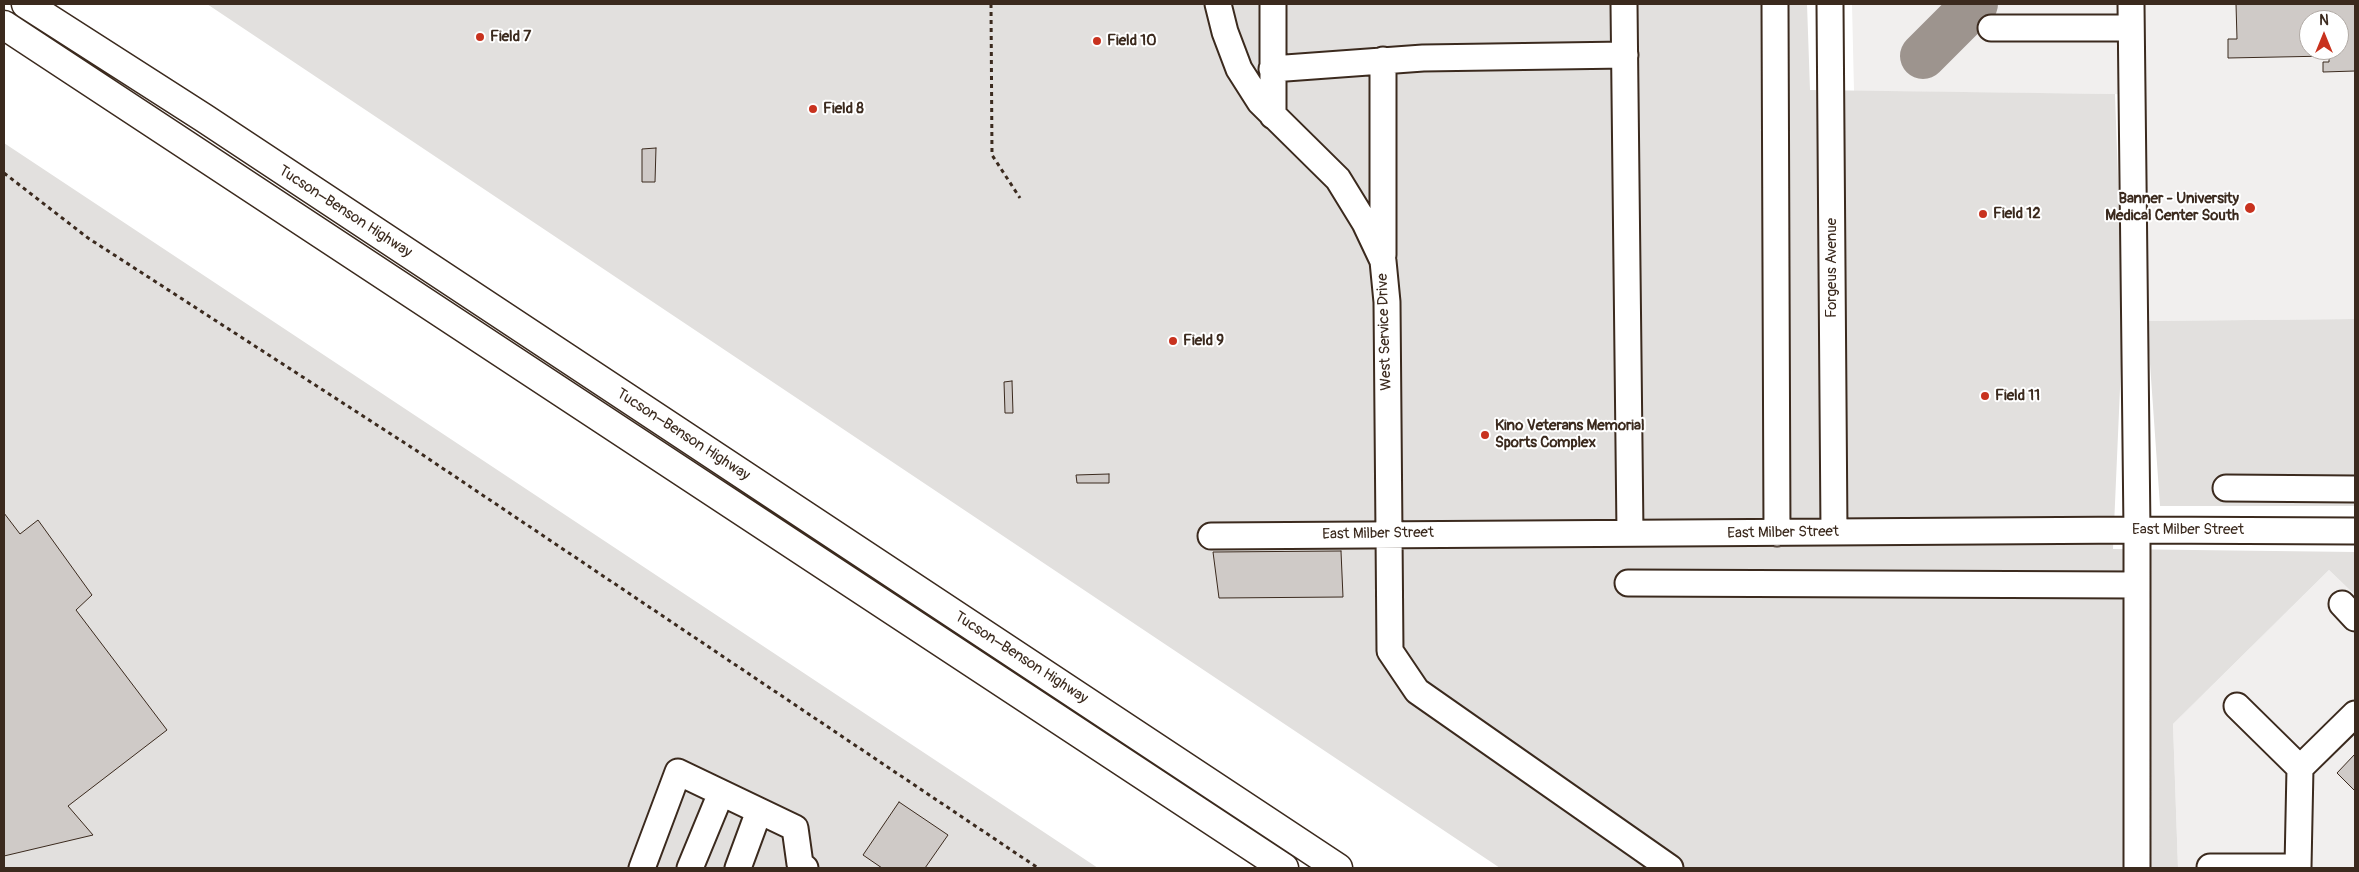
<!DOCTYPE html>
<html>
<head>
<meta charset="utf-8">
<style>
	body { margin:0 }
	#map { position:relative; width:2359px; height:872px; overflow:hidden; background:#fff; font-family:Pangolin,sans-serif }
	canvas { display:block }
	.frame { position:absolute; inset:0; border:5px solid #3b2a1e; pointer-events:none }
	.north { position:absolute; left:2299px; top:10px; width:50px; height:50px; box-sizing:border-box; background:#fff; border:1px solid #b1aaa5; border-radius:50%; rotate:0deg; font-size:14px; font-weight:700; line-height:20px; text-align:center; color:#3b2a1e }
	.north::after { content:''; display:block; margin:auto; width:18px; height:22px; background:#c8321e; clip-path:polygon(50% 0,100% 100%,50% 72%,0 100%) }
</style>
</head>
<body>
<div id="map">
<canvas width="2359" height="872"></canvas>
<div class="frame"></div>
<div class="north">N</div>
</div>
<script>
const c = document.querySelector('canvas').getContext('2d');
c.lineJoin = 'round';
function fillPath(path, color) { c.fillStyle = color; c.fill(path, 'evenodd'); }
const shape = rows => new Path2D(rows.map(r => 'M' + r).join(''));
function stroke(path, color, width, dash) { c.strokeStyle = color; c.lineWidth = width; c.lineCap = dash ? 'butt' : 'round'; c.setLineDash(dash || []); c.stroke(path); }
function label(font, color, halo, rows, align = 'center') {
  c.font = font + ' Pangolin,sans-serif'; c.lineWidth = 4; c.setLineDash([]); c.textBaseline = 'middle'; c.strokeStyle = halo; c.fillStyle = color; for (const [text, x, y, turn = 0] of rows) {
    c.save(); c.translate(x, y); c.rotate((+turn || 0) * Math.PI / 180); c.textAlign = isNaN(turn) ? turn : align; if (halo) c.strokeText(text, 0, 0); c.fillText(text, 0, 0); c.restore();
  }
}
const built = shape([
	[1852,4,2355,4,2355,319,2147,321,2143,97,2115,94,1854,91],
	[2309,20,2339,20,2339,50,2309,50],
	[2329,570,2355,595,2355,868,2178,868,2173,724]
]);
const green = shape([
	[207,4,1807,4,1810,90,2115,94,2123,320,2113,549,2355,552,2355,595,2329,570,2173,724,2178,868,1500,868],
	[4,143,1098,868,4,868],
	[2355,319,2355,506,2160,506,2147,321]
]);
const taxiway = shape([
	[1923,56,1975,4]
]);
const building = shape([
	[2236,4,2355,4,2355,71,2323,72,2323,62,2329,62,2329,56,2228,58,2228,39,2237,39,2236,4],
	[2309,20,2339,20,2339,50,2309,50,2309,20],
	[656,148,655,182,642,182,642,149,656,148],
	[1012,381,1013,413,1005,413,1004,382,1012,381],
	[1109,474,1109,483,1077,483,1076,475,1109,474],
	[4,513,20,534,38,520,92,595,76,610,167,730,68,806,93,835,4,856,4,513],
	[1341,551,1343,597,1219,598,1213,552,1341,551],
	[2355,754,2355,791,2337,773,2355,754],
	[899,802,948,835,925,868,882,868,863,855,899,802]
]);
const path = shape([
	[991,4,992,155,1020,198],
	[4,173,88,238,414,449,1038,868]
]);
const minor = shape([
	[1218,4,1225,32,1239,69,1260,102,1338,179,1365,223,1383,261,1387,302,1390,651,1417,691,1670,868],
	[1624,4,1630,533],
	[1775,4,1777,533],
	[1830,4,1834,532],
	[2131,4,2137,530,2137,868],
	[1991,28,2131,28],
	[1272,69,1423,58,1625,55],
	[1273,116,1273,4],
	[1383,255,1383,60],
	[2226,488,2355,489],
	[1211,536,2137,530,2355,531],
	[1628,583,2136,585],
	[2342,604,2355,618],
	[2237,706,2300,768],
	[2210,867,2298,867,2300,768,2355,714],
	[642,868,678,772,795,828,800,864,805,868],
	[690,868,721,793],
	[738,868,759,811]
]);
const highway = shape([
	[26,4,204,118,1338,868],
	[4,25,1284,868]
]);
const markers = [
	[480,37,5,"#c8321e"],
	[1097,41,5,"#c8321e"],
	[813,109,5,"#c8321e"],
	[2250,208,6,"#c8321e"],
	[1983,214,5,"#c8321e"],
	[1173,341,5,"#c8321e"],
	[1985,396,5,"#c8321e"],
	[1485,435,5,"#c8321e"]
];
const poiNames = [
	["Field 7",490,37],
	["Field 10",1107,41],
	["Field 8",823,109],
	["Banner - University",2239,199,"right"],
	["Medical Center South",2239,216,"right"],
	["Field 12",1993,214],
	["Field 9",1183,341],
	["Field 11",1995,396],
	["Kino Veterans Memorial",1495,426],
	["Sports Complex",1495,443]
];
const streetNames = [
	["Tucson–Benson Highway",345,212,33],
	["Forgeus Avenue",1832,268,-90],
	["West Service Drive",1385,332,-92],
	["Tucson–Benson Highway",683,435,33],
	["East Milber Street",2188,530],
	["East Milber Street",1783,533,-1],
	["East Milber Street",1378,534,-1],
	["Tucson–Benson Highway",1021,658,33]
];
fillPath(built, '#f1efee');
fillPath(green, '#e2e0de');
stroke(taxiway, '#9d948e', 46);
fillPath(building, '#cfcac7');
stroke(building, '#3b2a1e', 1);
stroke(minor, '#3b2a1e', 29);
stroke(highway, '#3b2a1e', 31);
stroke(path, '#3b2a1e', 3, [4, 4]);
stroke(minor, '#fff', 25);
stroke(highway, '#fff', 28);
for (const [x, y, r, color] of markers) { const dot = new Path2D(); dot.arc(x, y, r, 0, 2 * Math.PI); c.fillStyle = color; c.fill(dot); stroke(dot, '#fff', 2); }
label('bold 15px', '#3b2a1e', '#fff', poiNames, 'left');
label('15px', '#3b2a1e', '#fff', streetNames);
</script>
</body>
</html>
